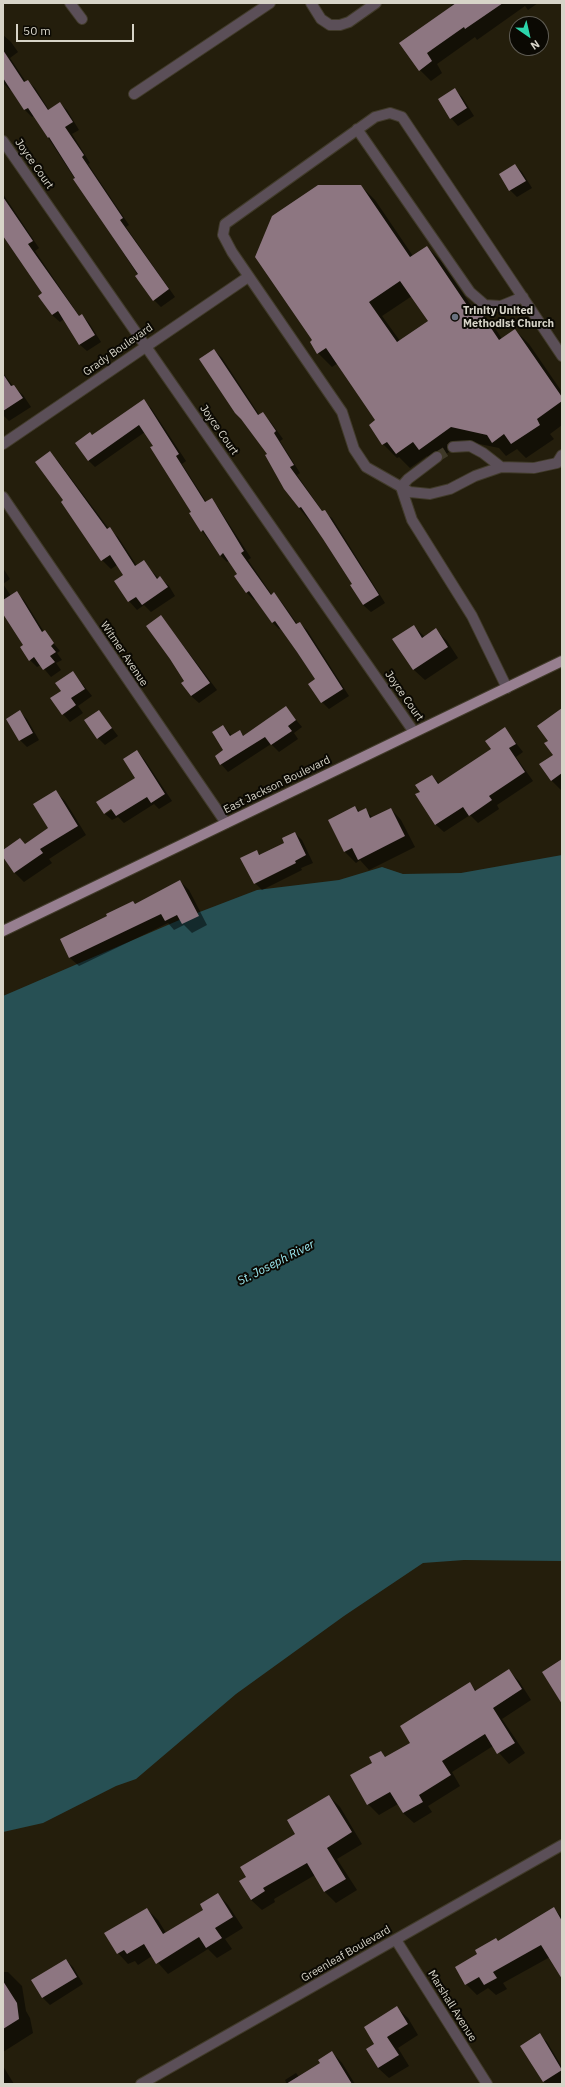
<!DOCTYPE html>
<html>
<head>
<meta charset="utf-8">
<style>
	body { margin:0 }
	#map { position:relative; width:565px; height:2087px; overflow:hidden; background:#241e0c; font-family:"IBM Plex Sans",sans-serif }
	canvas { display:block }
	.frame { position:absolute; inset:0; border:4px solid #d7d4c8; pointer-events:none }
	.north { position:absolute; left:509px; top:16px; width:40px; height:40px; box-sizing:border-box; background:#0b0903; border:1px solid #5d5a52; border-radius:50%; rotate:146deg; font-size:11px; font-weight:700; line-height:16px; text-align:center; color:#d7d4c8 }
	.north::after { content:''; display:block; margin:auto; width:14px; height:18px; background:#2cd5ab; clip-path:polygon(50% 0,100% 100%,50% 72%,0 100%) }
	.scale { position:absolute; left:16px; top:24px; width:118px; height:18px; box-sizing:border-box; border:2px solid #d7d4c8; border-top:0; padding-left:5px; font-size:12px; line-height:14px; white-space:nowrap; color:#d7d4c8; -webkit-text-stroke:3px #0b0903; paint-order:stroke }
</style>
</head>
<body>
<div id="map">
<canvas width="565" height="2087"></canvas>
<div class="frame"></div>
<div class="north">N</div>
<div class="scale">50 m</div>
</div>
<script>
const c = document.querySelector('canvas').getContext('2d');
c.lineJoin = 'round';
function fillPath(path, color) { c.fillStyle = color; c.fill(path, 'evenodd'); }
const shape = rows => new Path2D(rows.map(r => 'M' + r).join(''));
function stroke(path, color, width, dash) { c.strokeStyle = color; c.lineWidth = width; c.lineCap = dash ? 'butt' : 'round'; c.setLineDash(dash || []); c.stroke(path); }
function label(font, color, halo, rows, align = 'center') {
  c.font = font + ' "IBM Plex Sans",sans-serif'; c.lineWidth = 4; c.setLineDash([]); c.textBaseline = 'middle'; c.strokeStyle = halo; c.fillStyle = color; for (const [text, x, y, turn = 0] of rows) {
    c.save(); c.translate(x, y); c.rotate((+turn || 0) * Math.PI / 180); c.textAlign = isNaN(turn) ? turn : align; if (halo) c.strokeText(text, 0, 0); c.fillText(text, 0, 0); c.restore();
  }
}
const water = shape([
	[562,855,562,1561,464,1560,423,1563,344,1616,236,1694,136,1779,116,1786,43,1823,3,1832,3,996,184,918,257,890,339,880,382,867,403,874,461,873]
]);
const shadow = shape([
	[454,3,538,3,528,10,525,6,477,40,475,37,437,64,442,73,431,81,420,70,401,43,451,7,450,6],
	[3,35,11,42,18,52,10,58,26,82,28,81,35,88,49,110,60,103,67,110,79,130,72,134,90,163,88,164,129,225,126,227,175,297,161,307,154,300,34,116,32,117,25,110,11,89,10,90,3,83],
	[454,89,462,97,474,116,458,126,451,118,439,99],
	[515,165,522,172,532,188,517,197,510,190],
	[361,186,375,200,413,256,427,247,441,261,476,313,479,311,493,325,502,339,515,330,529,344,562,392,562,425,550,434,554,439,526,458,517,449,506,456,499,448,465,441,433,463,427,456,410,468,399,457,397,458,383,444,370,425,377,420,338,363,332,367,318,353,313,340],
	[412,296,429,321,400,341,382,316],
	[3,194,39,248,35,251,80,317,82,315,89,323,101,342,87,351,79,344,64,319,60,322,52,315,43,293,3,236],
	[214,350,222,358,260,416,263,414,270,421,283,439,280,441,300,473,297,475,323,512,332,518,385,603,371,612,363,605,351,585,353,584,324,538,299,508,266,455,268,454],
	[3,373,13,386,23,395,31,407,9,421,3,415],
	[144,401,151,408,186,461,182,464,207,503,211,500,218,507,251,558,248,560,272,595,274,594,281,601,298,625,300,623,307,630,349,696,329,709,322,702,316,680,281,628,279,629,272,622,256,599,254,600,247,593,236,576,239,574,230,560,227,562,220,555,202,531,145,432,95,467,88,460,92,436],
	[50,453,58,461,109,529,118,537,137,566,144,562,159,579,160,578,169,586,175,596,151,612,144,605,137,610,129,601,124,575,117,565,111,569,102,560,65,501],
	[3,568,10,579,3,584,11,596,17,593,24,600,44,632,60,651,57,653,62,660,56,663,61,670,51,677,41,665,37,667,30,660,21,648,24,646,3,610],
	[161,616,217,690,199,703,191,696],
	[413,626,425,637,436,630,447,641,458,658,425,680,414,670,394,639],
	[73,672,92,696,78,706,83,713,70,722,63,714,62,691],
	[286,708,302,727,294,733,298,739,279,752,271,744,228,772,221,764,216,757,225,750,223,726,232,736,239,731,245,737],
	[99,711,118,736,105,745,98,738],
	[20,712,27,719,39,740,27,747,20,740],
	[562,714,562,791,551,780,557,761,549,741],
	[505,729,523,752,516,757,533,781,497,805,499,809,478,823,470,815,444,832,435,824,421,792,432,776,440,784,492,749],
	[137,751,144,759,172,801,159,809,154,804,124,823,118,817,112,820,105,814,116,808,115,806,105,813,97,802,136,778],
	[56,792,65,801,86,835,49,859,52,863,24,882,15,873,3,855,3,852,20,839,26,845,49,829],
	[355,807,360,812,365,810,373,818,391,809,401,820,415,847,369,870,360,860,356,863,345,852,329,821],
	[295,833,302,840,313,863,301,868,302,870,262,890,255,883,256,851,261,855,285,843],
	[180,881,189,890,207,925,192,933,184,925,174,930,168,923,79,966,70,958,61,939,108,917,133,902,136,904],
	[509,1671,519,1681,531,1700,502,1719,525,1753,509,1764,493,1746,452,1772,460,1786,428,1806,432,1812,414,1823,403,1813,398,1804,379,1815,368,1804,352,1775,373,1763,381,1752,386,1758,412,1743,470,1684,477,1691],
	[329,1796,340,1807,362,1844,337,1859,357,1890,336,1903,325,1892,315,1875,274,1899,275,1902,262,1910,251,1900,247,1877,296,1834],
	[218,1894,228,1905,243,1928,225,1939,232,1949,217,1958,208,1949,168,1974,152,1956,138,1965,135,1961,128,1964,118,1953,147,1909,158,1920,166,1933,205,1910],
	[554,1909,562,1917,562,1977,550,1957,503,1983,507,1989,496,1995,488,1988,477,1995,466,1984,498,1942],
	[66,1960,73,1967,83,1984,50,2005,43,1998],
	[3,1972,8,1972,22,1986,26,2011,30,2018,33,2033,3,2052],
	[397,2008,408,2018,418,2035,398,2048,409,2066,389,2078,378,2068,375,2044],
	[539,2035,547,2042,562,2067,562,2082,559,2084,546,2084,544,2082,521,2046],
	[332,2052,342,2063,355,2084,287,2084,285,2080,296,2073,299,2077,321,2063],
	[3,2066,14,2084,3,2084]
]);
const building = shape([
	[456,3,503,3,465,29,464,27,427,53,432,61,419,71,399,43],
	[3,50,24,82,28,80,48,110,60,102,73,122,65,127,84,155,82,157,123,218,120,220,169,289,153,301,135,276,138,274,73,179,75,178,49,137,48,138,28,108,24,110,3,78],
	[455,88,467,108,450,119,438,99],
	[515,164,526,181,509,191,499,174],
	[318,185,361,185,410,257,427,246,473,314,479,310,499,340,515,329,562,397,562,401,537,419,540,425,511,444,504,434,492,443,487,435,451,427,419,450,413,442,396,454,387,442,382,445,369,425,375,420,326,348,317,354,310,342,312,340,255,257,272,216],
	[400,281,428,321,397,342,369,302],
	[3,197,33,241,28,244,79,316,82,314,95,335,79,345,58,311,52,315,38,296,42,293,3,236],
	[214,349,258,415,263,412,276,431,274,433,294,465,290,467,322,511,325,510,379,595,363,605,350,585,352,584,323,539,301,507,299,508,284,489,265,455,267,454,241,419,235,413,199,359],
	[3,374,11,386,14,385,23,398,3,411],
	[144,399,179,454,176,456,205,502,212,498,244,551,241,553,271,595,274,592,296,624,300,622,343,689,321,703,308,684,315,679,297,652,275,621,272,623,249,591,246,593,234,576,237,574,223,553,220,556,203,530,201,532,189,513,191,512,150,447,153,446,139,425,88,461,75,443,90,432,92,435],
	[50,451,107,529,110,527,135,566,144,560,157,579,160,576,168,587,142,605,136,597,128,602,114,581,123,575,110,555,101,561,61,502,63,500,35,462],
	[17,591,42,632,45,630,54,643,51,646,56,652,50,656,55,662,43,670,34,657,29,661,20,647,23,645,3,614,3,600],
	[161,615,210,683,191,696,181,683,184,681,170,659,146,626],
	[414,625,422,638,436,628,448,647,413,670,392,639],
	[73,671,85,689,71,698,76,705,62,715,50,698,61,691,55,683],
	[286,706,296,720,288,726,292,731,271,745,265,737,220,765,215,756,223,750,212,732,223,725,230,736,240,730,243,736],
	[562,708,562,773,551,781,539,764,553,755,544,743,548,741,537,726],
	[20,710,33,733,19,741,6,719],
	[99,710,112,728,97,739,84,720],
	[505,727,516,744,509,748,525,772,489,796,492,800,469,816,463,807,435,825,415,794,420,792,415,785,432,775,438,784,491,749,485,741],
	[137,750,165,794,151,803,147,797,116,816,111,809,104,814,96,802,135,778,123,759],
	[56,790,78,826,40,849,43,853,14,873,3,857,3,850,20,838,25,844,48,828,33,804],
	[355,806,358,812,366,808,370,818,391,808,405,836,358,860,352,848,344,852,328,820],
	[295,832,306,855,295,861,296,863,254,884,240,858,257,850,259,855,284,843,282,838],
	[180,880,199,916,182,924,177,915,165,921,161,914,69,958,60,939,107,916,106,914,133,901,135,904],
	[562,1659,562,1704,542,1672],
	[509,1669,522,1689,493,1708,515,1743,497,1754,485,1734,442,1761,451,1775,419,1795,423,1802,403,1813,390,1792,367,1805,350,1775,372,1763,369,1757,381,1751,385,1757,410,1743,400,1726,470,1682,475,1691],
	[329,1795,352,1832,327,1848,346,1879,324,1892,307,1863,263,1888,265,1891,251,1900,239,1881,246,1877,240,1867,295,1834,287,1820],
	[218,1893,233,1917,215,1928,222,1938,206,1948,199,1937,156,1964,144,1944,127,1954,124,1950,117,1954,104,1933,147,1908,163,1934,203,1910,200,1904],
	[554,1907,562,1921,562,1979,541,1945,493,1972,497,1978,484,1985,479,1977,465,1985,455,1967,477,1954,475,1950,496,1938,498,1941],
	[66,1959,77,1977,42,1998,31,1980],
	[3,1981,17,2003,19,2019,3,2029],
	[397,2006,408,2024,387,2037,399,2055,378,2068,366,2049,374,2044,364,2027],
	[540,2033,562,2070,543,2082,520,2046],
	[332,2051,352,2084,286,2084,320,2063,318,2060]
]);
const minorTunnel = shape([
	[437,457,453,447]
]);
const minor = shape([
	[70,3,82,19],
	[311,3,321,19,330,25,340,25,349,22,376,3],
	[134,94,270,3],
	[357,129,470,292,485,305,501,306,523,297],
	[3,141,414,732],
	[562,356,402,117,390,113,375,117,225,224,223,235,232,252,342,412,354,449,366,467,410,492,430,494,450,489,475,476,501,467,534,468,557,463,562,455],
	[3,444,248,277],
	[453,447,470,446,483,453,501,467],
	[437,457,408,479,401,487,412,520,472,616,507,688],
	[3,497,226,823],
	[396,1940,487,2084],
	[141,2084,562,1845]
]);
const major = shape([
	[3,931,562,661]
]);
const markers = [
	[455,317,4,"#6b7280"]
];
const streetNames = [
	["Joyce Court",34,164,55],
	["Grady Boulevard",118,350,-35],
	["Joyce Court",219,430,55],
	["Witmer Avenue",124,654,56],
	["Joyce Court",404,696,55],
	["East Jackson Boulevard",277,785,-26],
	["Greenleaf Boulevard",346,1954,-30],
	["Marshall Avenue",452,2006,58]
];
const poiNames = [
	["Trinity United",463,311],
	["Methodist Church",463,324]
];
const waterNames = [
	["St. Joseph River",276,1263,-27]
];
fillPath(water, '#275054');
fillPath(shadow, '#0007');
fillPath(building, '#8d7681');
stroke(minorTunnel, '#3f3928', 10, [10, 5]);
stroke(minor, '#413b2a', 12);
stroke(major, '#413b2a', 12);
stroke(minor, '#5b4f58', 10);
stroke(major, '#977f90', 10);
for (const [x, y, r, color] of markers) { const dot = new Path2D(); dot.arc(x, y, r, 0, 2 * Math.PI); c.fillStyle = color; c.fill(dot); stroke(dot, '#0b0903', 1.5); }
label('11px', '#d7d4c8', '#0b0903', streetNames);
label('bold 11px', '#d7d4c8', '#0b0903', poiNames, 'left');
label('italic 12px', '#9ce9f1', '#0b0903', waterNames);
</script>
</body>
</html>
